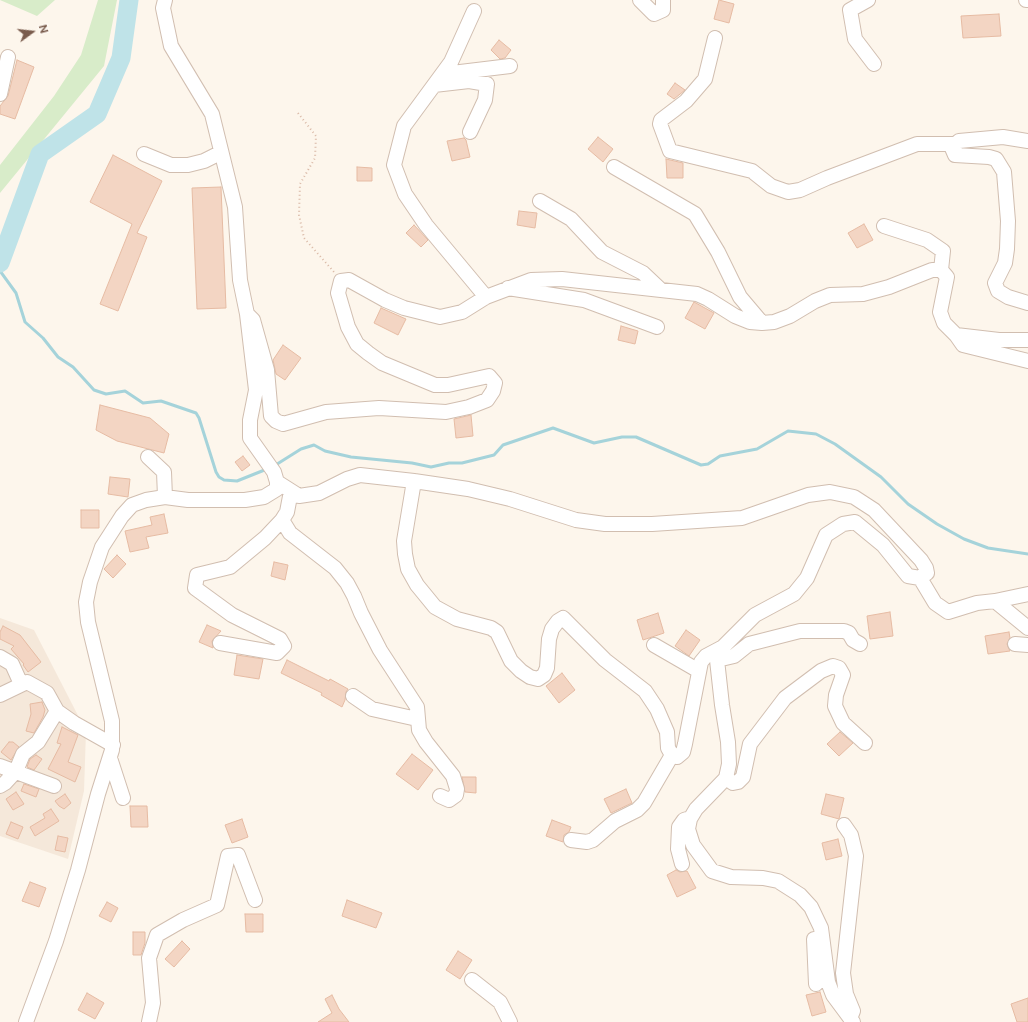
<!DOCTYPE html>
<html>
<head>
<meta charset="utf-8">
<style>
	body { margin:0 }
	#map { position:relative; width:1028px; height:1022px; overflow:hidden; background:#fdf6ec; font-family:"Public Sans",sans-serif }
	canvas { display:block }
	.north { position:absolute; left:12px; top:12px; width:40px; height:40px; -webkit-text-stroke:3px #fffaf3; paint-order:stroke; rotate:75deg; font-size:11px; font-weight:700; line-height:16px; text-align:center; color:#7a5c4d }
	.north::after { content:''; display:block; margin:auto; width:14px; height:18px; background:#7a5c4d; clip-path:polygon(50% 0,100% 100%,50% 72%,0 100%) }
</style>
</head>
<body>
<div id="map">
<canvas width="1028" height="1022"></canvas>
<div class="north">N</div>
</div>
<script>
const c = document.querySelector('canvas').getContext('2d');
c.lineJoin = 'round';
function fillPath(path, color) { c.fillStyle = color; c.fill(path, 'evenodd'); }
const shape = rows => new Path2D(rows.map(r => 'M' + r).join(''));
function stroke(path, color, width, dash) { c.strokeStyle = color; c.lineWidth = width; c.lineCap = dash ? 'butt' : 'round'; c.setLineDash(dash || []); c.stroke(path); }
const residential = shape([
	[0,618,34,630,86,731,84,791,68,859,0,836]
]);
const green = shape([
	[0,0,55,0,37,16],
	[98,0,117,0,104,66,0,193,0,165,54,96,81,55]
]);
const stream = shape([
	[0,271,16,293,25,322,43,338,58,357,73,367,94,390,106,394,125,391,143,403,161,401,196,413,199,418,216,472,219,477,224,480,237,481,267,469],
	[274,466,301,449,314,445,325,451,351,457,412,463,431,467,449,463,462,463,494,455,503,445,553,428,594,443,622,437,636,437,701,465,708,464,720,456,757,449,788,431,816,434,835,444,881,477,908,504,937,524,964,539,988,548,1028,554]
]);
const river = shape([
	[0,263,40,154,97,114,121,58,129,0]
]);
const building = shape([
	[719,0,734,4,729,23,714,19,719,0],
	[999,14,1001,36,963,38,961,16,999,14],
	[499,40,511,50,505,58,500,59,491,50,499,40],
	[17,60,34,67,15,119,0,114,0,106,8,96,17,60],
	[675,83,685,90,674,99,667,94,675,83],
	[598,137,613,149,603,162,588,149,598,137],
	[464,138,466,140,470,157,452,161,447,141,464,138],
	[113,155,162,181,137,233,147,237,118,311,100,304,132,224,90,202,113,155],
	[666,159,683,163,683,178,667,178,666,159],
	[357,167,372,168,372,181,357,181,357,167],
	[221,187,226,308,197,309,192,188,221,187],
	[519,211,537,213,535,228,517,225,519,211],
	[864,224,873,240,857,248,848,233,864,224],
	[414,225,428,240,421,247,406,233,414,225],
	[694,302,714,313,705,329,685,318,694,302],
	[381,308,406,319,398,335,374,323,381,308],
	[621,326,638,331,635,344,618,340,621,326],
	[283,345,301,358,285,380,276,374,273,360,283,345],
	[100,405,150,418,169,434,164,453,117,441,96,430,100,405],
	[471,415,473,436,456,438,454,419,471,415],
	[243,456,250,465,242,471,235,462,243,456],
	[110,477,130,479,128,497,108,494,110,477],
	[81,510,99,510,99,528,81,528,81,510],
	[164,514,168,533,146,537,149,548,130,552,125,531,152,525,150,517,164,514],
	[117,555,126,564,113,578,104,569,117,555],
	[274,562,288,565,285,580,271,576,274,562],
	[890,612,893,636,870,639,867,616,890,612],
	[658,613,664,633,643,640,637,620,658,613],
	[207,625,221,631,212,641,213,648,199,642,207,625],
	[3,626,20,635,41,662,28,672,23,665,24,664,11,649,14,646,0,639,0,632,3,626],
	[686,630,700,640,689,656,675,646,686,630],
	[1009,632,1010,638,1007,644,1010,651,988,654,985,636,1009,632],
	[237,655,263,659,259,679,234,675,237,655],
	[287,660,329,681,330,679,348,689,346,692,345,700,342,707,321,695,322,693,281,673,287,660],
	[562,673,575,690,559,703,546,686,562,673],
	[42,702,45,710,43,717,34,733,26,731,31,714,30,704,42,702],
	[62,727,78,735,68,762,81,767,75,782,48,769,61,744,57,743,62,727],
	[840,732,853,743,839,756,827,744,840,732],
	[9,742,13,742,19,747,11,760,1,752,9,742],
	[412,754,433,770,418,790,396,774,412,754],
	[36,755,42,759,34,770,27,767,30,759,36,755],
	[462,777,476,777,476,793,465,792,462,777],
	[24,784,39,789,36,797,21,791,24,784],
	[626,789,632,803,611,813,604,799,626,789],
	[16,792,24,804,13,810,6,799,16,792],
	[65,794,71,803,64,809,59,806,55,801,65,794],
	[826,794,844,798,839,819,821,814,826,794],
	[130,806,147,806,148,827,131,827,130,806],
	[51,809,59,821,35,836,30,827,45,818,43,814,51,809],
	[242,819,248,837,232,843,225,825,242,819],
	[552,820,571,827,569,832,564,835,563,842,546,836,552,820],
	[11,822,23,827,18,839,6,834,11,822],
	[58,836,68,838,65,852,55,850,58,836],
	[838,839,842,856,826,860,822,843,838,839],
	[676,870,680,872,687,871,696,888,677,897,667,875,676,870],
	[30,882,46,888,39,907,22,901,30,882],
	[347,900,382,913,376,928,342,916,347,900],
	[107,902,118,908,111,922,99,916,107,902],
	[245,914,263,914,263,932,246,932,245,914],
	[133,932,145,932,145,943,141,955,133,955,133,932],
	[182,941,190,949,174,967,165,959,182,941],
	[458,951,472,960,460,979,446,970,458,951],
	[820,992,826,1012,812,1016,806,995,820,992],
	[87,993,104,1003,95,1019,78,1010,87,993],
	[332,995,339,1009,349,1022,318,1022,332,1013,325,999,332,995],
	[1028,998,1028,1022,1017,1022,1011,1004,1028,998]
]);
const path = shape([
	[298,113,316,136,315,158,300,184,299,215,304,238,334,272]
]);
const minor = shape([
	[165,0,163,8,171,46,212,114,235,207,240,280,247,314],
	[640,0,654,14,663,10,663,0],
	[868,0,850,10,855,39,874,64],
	[1026,0,1028,0],
	[474,11,451,62,404,126,394,165,405,194,426,225,486,297],
	[715,38,705,79,686,101,661,120,660,124,670,151,752,171,771,186,788,192,800,190,827,178,917,144,954,144],
	[452,73,510,66],
	[434,85,469,81,487,84,485,100,470,132],
	[0,94,8,57],
	[1028,141,1003,137,959,141,952,148,955,155,989,157,996,159,1004,172,1008,221,1007,249,1005,263,995,283,998,291,1008,297,1028,303],
	[144,154,171,165,188,165,204,161,220,153],
	[614,167,695,214,718,252,740,297,762,323],
	[540,201,571,219,602,252,643,273,661,290],
	[884,226,927,240,943,251,941,270],
	[508,288,584,300,657,327],
	[956,335,963,345,1028,361],
	[148,457,164,472,165,497],
	[277,482,299,496,319,493,347,479,360,475,414,481,468,489,510,499,576,520,605,524,652,524,742,518,808,495,830,492,854,497,874,510,921,560,926,568,927,573,920,578,908,576,883,545,855,522,843,524,826,535,807,578,794,594,755,615,723,647,706,656,701,662,685,744,683,752,677,757,672,755,668,748,667,732,657,709,645,691,605,660,563,618,558,621,552,629,549,639,547,668,544,675,538,679,530,677,521,671,511,661,497,632,491,628,457,619,435,607,417,585,408,569,405,554,404,541,414,481],
	[291,491,287,512,282,520,290,533,335,568,347,583,354,596,361,613,380,650,417,707,419,730,426,742,453,776,457,789,456,795,449,800,440,796],
	[920,578,935,603,948,612,977,603,995,601,1028,628],
	[995,601,1028,594],
	[220,643,277,653,284,646,280,639,232,615,195,588,197,575,230,567,265,538,282,520],
	[1015,644,1028,645],
	[654,645,699,671],
	[723,647,717,660,722,705,728,742,729,764,726,778,696,809,690,819,688,829,693,845,712,871,731,877,763,878,778,881,800,895,811,907,821,928,828,982,833,995,853,1022],
	[0,657,12,664,21,684],
	[717,660,734,656,749,644,800,631,844,631,849,633,853,640,860,644],
	[0,695,27,682,47,693,57,711,74,723,113,745],
	[353,696,372,709,417,719],
	[110,758,123,798],
	[0,766,54,786],
	[726,778,733,783,738,782,743,777,750,744,785,698,821,671,833,666,839,668,843,675,836,695,835,706,843,723,865,743],
	[0,786,5,783,16,771,23,754,38,742,57,711],
	[844,825,851,835,856,856,843,973,846,994,853,1011,851,1016],
	[571,840,587,842,593,840,615,821,637,810,644,803,672,755],
	[682,864,678,849,679,827,684,820,687,819],
	[814,939,816,984],
	[472,980,500,1002,510,1022],
	[26,1022,56,941,78,870,98,794,112,750,112,721,88,622,86,602,90,582,102,547,122,516,132,505,146,500,165,497,188,500,245,500,264,497,277,489,277,482,274,472,250,438,250,420,256,390,247,314,253,320,267,370,271,416,276,421,283,424,326,412,379,408,446,412,469,407,487,400,493,391,495,383,489,376,448,385,435,385,382,363,368,353,357,344,348,327,338,293,341,281,349,280,385,300,404,308,440,317,462,312,486,297,531,280,562,279,697,294,708,299,735,316,750,322,762,323,774,322,790,316,815,301,830,295,863,294,889,287,932,270,941,270,947,277,940,312,944,323,956,335,999,340,1028,340],
	[149,1022,153,1003,149,958,157,935,183,920,217,905,228,856,238,855,255,900]
]);
fillPath(residential, '#f5e8da');
fillPath(green, '#d8ecc9');
stroke(stream, '#a5d3da', 3);
stroke(river, '#bfe3e8', 19);
fillPath(building, '#f3d5c3');
stroke(building, '#e6bba3', 1);
stroke(minor, '#d1beb0', 16);
stroke(path, '#d9b8a5', 2, [1, 3]);
stroke(minor, '#fff', 14);
</script>
</body>
</html>
